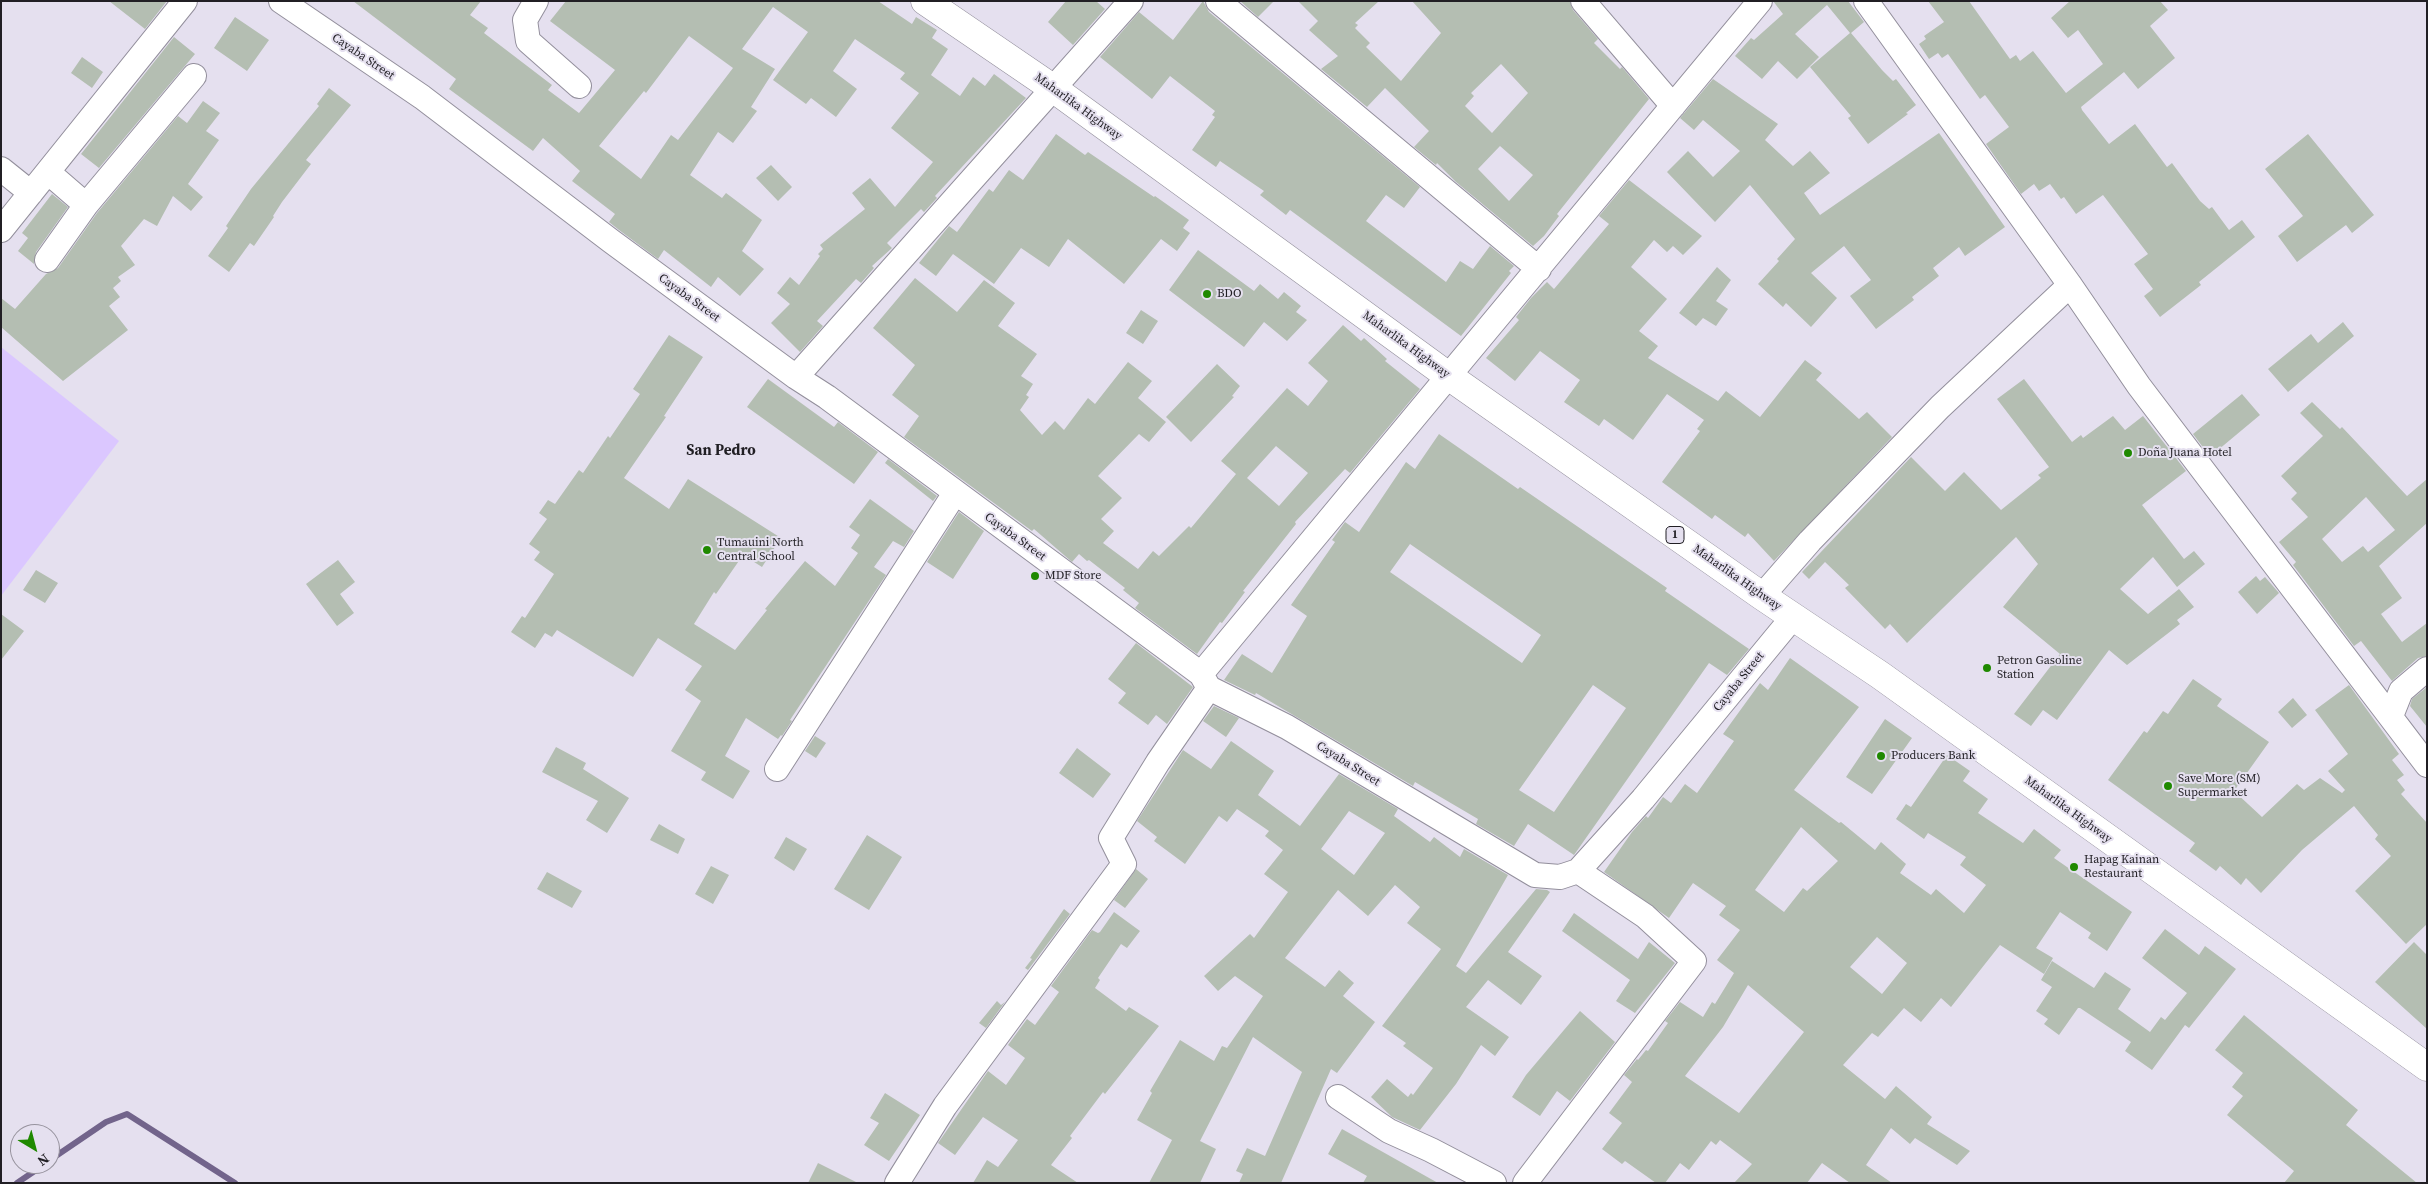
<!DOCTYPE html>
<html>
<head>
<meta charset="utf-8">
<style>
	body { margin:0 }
	#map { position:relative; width:2428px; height:1184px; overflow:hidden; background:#e5e0ef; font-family:"Source Serif 4",serif }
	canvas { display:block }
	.frame { position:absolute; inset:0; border:2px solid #211f24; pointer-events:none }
	.north { position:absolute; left:10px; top:1124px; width:50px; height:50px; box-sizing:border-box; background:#e5e0ef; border:1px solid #97939e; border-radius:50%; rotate:143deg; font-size:14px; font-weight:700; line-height:20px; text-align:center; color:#211f24 }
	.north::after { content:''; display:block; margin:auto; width:18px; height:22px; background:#1f8900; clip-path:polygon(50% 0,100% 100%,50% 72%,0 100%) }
</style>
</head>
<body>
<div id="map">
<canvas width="2428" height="1184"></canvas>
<div class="frame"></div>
<div class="north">N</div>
</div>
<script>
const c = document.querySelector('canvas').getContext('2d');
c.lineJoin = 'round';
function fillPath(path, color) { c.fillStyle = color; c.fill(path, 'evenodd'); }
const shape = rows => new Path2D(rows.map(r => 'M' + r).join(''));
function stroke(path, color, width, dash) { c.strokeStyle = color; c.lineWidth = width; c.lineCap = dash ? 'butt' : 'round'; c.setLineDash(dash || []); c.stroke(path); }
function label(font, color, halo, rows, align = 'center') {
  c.font = font + ' "Source Serif 4",serif'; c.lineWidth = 4; c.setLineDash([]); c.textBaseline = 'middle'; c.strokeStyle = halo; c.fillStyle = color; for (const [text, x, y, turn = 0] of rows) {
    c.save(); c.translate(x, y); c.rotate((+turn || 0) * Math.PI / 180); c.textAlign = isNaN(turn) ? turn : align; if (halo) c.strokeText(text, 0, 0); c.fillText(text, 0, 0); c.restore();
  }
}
const green = shape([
	[1,347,119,441,1,596]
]);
const stream = shape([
	[50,1160,106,1122,127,1114,235,1183],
	[17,1183,45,1164]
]);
const building = shape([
	[109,1,167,1,145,29],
	[353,1,481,1,470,15,488,28,484,33,552,85,548,90,579,113,615,70,550,21,566,1,878,1,912,24,916,17,937,30,932,38,948,49,931,75,960,96,973,77,985,86,994,74,1026,98,935,196,937,198,924,212,921,209,887,243,892,248,872,266,874,268,861,283,856,279,817,321,823,326,800,352,771,323,790,304,777,293,790,277,799,285,820,256,818,254,823,249,820,245,865,209,852,193,870,178,895,207,933,162,891,128,919,93,900,79,905,73,855,39,833,71,857,89,836,117,811,98,806,104,773,80,808,32,773,7,742,49,775,69,751,107,757,111,733,143,718,132,690,175,722,198,726,193,762,220,742,251,764,269,740,296,718,277,711,287,664,250,658,259,619,230,609,222,615,214,572,181,580,171,543,138,533,151,449,89,456,79],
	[689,36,733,68,678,140,671,135,641,179,599,146,644,91,646,93],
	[1066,1,1096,1,1105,9,1073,45,1048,22],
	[1203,1,1209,12,1420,187,1404,208,1386,195,1366,221,1446,282,1460,261,1473,269,1490,246,1514,266,1509,271,1511,273,1461,336,1290,210,1286,215,1260,195,1264,191,1220,161,1216,167,1192,150,1215,117,1212,115,1215,111,1170,76,1152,99,1100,57,1139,12,1173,40],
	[1240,1,1274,1,1258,17],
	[1298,1,1379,1,1355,23,1358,25,1355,28,1370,43,1366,47,1401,81,1441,33,1412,1,1570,1,1573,10,1598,39,1594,43,1620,69,1622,67,1649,99,1557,214,1559,216,1544,236,1533,246,1456,182,1437,163,1436,165,1414,147,1429,131,1385,88,1367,107,1321,69,1338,56,1309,30,1318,21],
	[1501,64,1528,93,1492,133,1465,106,1474,96,1471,93],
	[1500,146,1533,175,1509,201,1478,169],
	[1773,1,1848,1,1864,22,1851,33,1882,70,1893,81,1896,79,1916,105,1906,113,1908,114,1868,144,1848,118,1851,116,1810,67,1850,33,1827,5,1795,34,1819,57,1797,79,1778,61,1762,79,1735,56,1751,38,1754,40,1783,14],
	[1928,1,1969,1,2010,59,2016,55,2020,61,2033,51,2066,93,2103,64,2078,30,2068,38,2051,18,2070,1,2160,1,2168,10,2150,26,2175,58,2138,89,2124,72,2081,107,2082,110,2109,144,2135,124,2167,167,2172,163,2200,201,2209,209,2212,207,2229,230,2242,220,2255,237,2199,282,2201,285,2160,317,2144,296,2153,289,2134,264,2148,254,2103,195,2076,214,2064,197,2061,199,2050,184,2039,191,2034,184,2021,194,1986,144,2009,127,1985,95,1980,99,1948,54,1942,58,1938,53,1929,59,1919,44,1926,39,1924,36,1944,22],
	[235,17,269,40,247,71,214,48],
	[174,37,195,54,99,168,81,154],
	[82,57,103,72,92,88,71,73],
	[1713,79,1778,124,1765,140,1793,166,1810,151,1830,173,1804,193,1820,215,1939,133,2005,227,1965,256,1959,247,1933,268,1939,276,1912,297,1914,300,1876,329,1850,296,1871,280,1844,246,1811,273,1837,298,1811,327,1786,303,1783,307,1758,284,1779,261,1777,259,1795,239,1750,185,1715,222,1667,172,1688,151,1713,177,1740,151,1703,120,1694,130,1680,118],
	[329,88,351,105,306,160,311,164,282,202,273,216,274,217,254,246,250,243,229,272,208,256,228,228,226,226,251,189,319,106,317,104],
	[203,101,220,113,206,131,219,140,188,184,203,197,191,211,173,196,157,226,144,219,121,246,135,265,118,277,121,281,113,288,120,297,109,306,128,330,63,381,1,327,1,298,15,309,46,274,58,268,97,213,178,116,187,123],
	[1056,134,1085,155,1088,152,1154,197,1155,196,1189,220,1183,228,1190,233,1177,251,1161,239,1124,284,1068,239,1049,267,1021,248,994,284,953,254,936,276,919,263,949,226,957,232,989,189,993,192,1009,170,1023,180],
	[2308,134,2374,215,2352,233,2346,225,2297,262,2278,236,2303,216,2265,169],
	[771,165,792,187,778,201,756,178],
	[1629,180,1702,236,1683,255,1673,246,1667,252,1654,240,1631,267,1667,299,1639,331,1658,346,1648,358,1718,401,1726,391,1760,417,1805,360,1822,373,1816,380,1859,419,1867,412,1892,437,1774,561,1748,533,1745,537,1715,515,1712,519,1662,482,1700,431,1697,429,1704,420,1667,394,1633,440,1604,419,1599,426,1564,402,1580,380,1540,351,1515,381,1486,358,1519,320,1516,317,1531,298,1547,282,1554,289,1609,224,1599,216],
	[52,194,68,207,36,252,34,264,18,251,28,238,22,233],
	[1198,250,1254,291,1260,284,1278,299,1284,292,1301,306,1296,312,1307,320,1287,341,1264,322,1244,347,1169,290],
	[1717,267,1731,280,1716,301,1728,309,1716,326,1703,318,1696,326,1679,313],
	[915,278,957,312,984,280,1015,303,998,326,1037,354,1021,376,1033,384,1026,395,1029,397,1020,410,1042,435,1055,421,1064,430,1088,398,1095,404,1128,362,1152,381,1138,398,1166,422,1149,442,1139,434,1098,476,1122,498,1101,519,1114,531,1103,543,1138,569,1153,551,1159,556,1189,526,1191,528,1236,474,1221,461,1287,388,1308,406,1328,381,1308,363,1343,325,1361,341,1364,338,1387,359,1385,361,1420,389,1350,473,1345,469,1295,522,1296,524,1243,591,1245,592,1222,623,1220,622,1197,654,1135,608,1139,603,1123,590,1125,588,1089,560,1087,561,1079,554,1072,562,1034,529,1032,531,904,437,919,416,892,395,915,365,873,328],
	[1276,446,1308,473,1279,506,1247,478],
	[1141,310,1158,321,1143,344,1126,333],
	[2343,322,2354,336,2288,392,2268,369,2311,334,2318,343],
	[669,335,703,357,664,416,666,417,624,478,669,509,688,479,781,538,762,567,743,555,716,594,714,592,694,624,735,650,767,610,765,609,805,561,835,586,858,553,851,548,860,535,849,527,870,499,914,531,904,547,893,541,874,567,886,575,790,720,792,721,782,736,781,735,778,739,746,718,725,756,750,771,733,799,701,780,706,772,671,751,701,701,685,690,702,666,658,638,633,677,557,630,552,637,545,633,535,648,511,632,522,616,525,618,554,574,534,560,540,552,529,544,547,519,539,513,548,500,555,504,579,470,583,473,608,436,610,438,640,394,633,389],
	[1217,364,1240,386,1232,396,1234,397,1191,442,1166,417],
	[768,379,834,427,838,422,878,452,854,484,747,407],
	[2024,379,2072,442,2081,435,2083,438,2113,416,2125,430,2143,416,2186,471,2142,505,2184,559,2194,551,2205,564,2177,587,2153,557,2120,589,2148,614,2179,589,2194,607,2177,620,2180,624,2127,665,2109,650,2057,720,2043,710,2031,726,2014,714,2060,654,2003,607,2038,564,2016,537,1907,643,1890,624,1885,629,1845,588,1849,585,1825,562,1809,579,1802,572,1911,457,1945,491,1964,472,2001,510,2041,478,2038,475,2049,467,1997,399],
	[2242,394,2260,415,2212,455,2210,453,2208,454,2193,434],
	[2312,402,2340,429,2342,427,2407,496,2427,479,2427,523,2379,566,2402,598,2381,614,2402,642,2427,623,2427,656,2418,658,2392,681,2361,641,2354,646,2293,565,2296,562,2279,542,2308,517,2291,499,2297,493,2281,476,2323,436,2300,413],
	[2366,497,2395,530,2368,552,2363,546,2342,562,2322,539],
	[1439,434,1518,489,1520,487,1667,588,1665,591,1749,649,1727,675,1709,663,1574,855,1528,824,1514,846,1476,824,1478,819,1415,782,1413,786,1256,693,1255,695,1224,680,1242,654,1272,673,1307,616,1291,605,1335,542,1332,540,1345,522,1359,532,1406,462,1415,469],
	[1410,544,1541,635,1522,663,1390,572],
	[1593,685,1626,708,1554,812,1519,790],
	[888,459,937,496,933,501,885,463],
	[959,512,984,531,953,579,927,562],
	[338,560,355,582,340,594,354,613,337,626,306,584],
	[36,570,58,583,45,603,23,590],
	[2256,576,2260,581,2265,577,2279,593,2257,614,2238,592],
	[1,614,24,631,1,660],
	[1136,643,1193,687,1167,724,1156,715,1148,725,1118,703,1126,693,1108,679],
	[1790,658,1859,707,1794,790,1839,823,1841,822,1875,850,1881,842,1906,864,1900,873,1931,895,1936,889,1964,913,1986,885,1960,865,1966,857,1928,833,1924,839,1896,819,1906,804,1911,807,1947,755,1970,771,1963,781,1988,799,1978,813,2023,843,2034,829,2061,850,2054,858,2132,912,2107,951,2088,938,2091,933,2060,912,2036,948,2053,958,2044,974,2000,945,1951,1007,1941,998,1921,1022,1904,1008,1878,1037,1872,1033,1843,1065,1885,1099,1896,1086,1932,1117,1927,1124,1970,1151,1957,1165,1915,1138,1910,1144,1891,1128,1866,1165,1892,1183,1850,1183,1822,1163,1807,1183,1734,1183,1752,1164,1720,1140,1716,1145,1711,1141,1689,1170,1680,1163,1665,1183,1656,1183,1625,1161,1622,1164,1602,1149,1622,1123,1609,1113,1632,1082,1624,1075,1637,1059,1638,1060,1646,1050,1648,1051,1668,1023,1665,1021,1680,1002,1703,1017,1712,1002,1715,1004,1734,973,1717,960,1740,930,1719,915,1726,906,1693,883,1669,918,1604,872,1632,832,1646,816,1648,818,1663,797,1671,803,1685,784,1697,793,1734,741,1723,734,1760,683,1768,690],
	[1801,827,1838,861,1807,891,1803,888,1784,912,1755,890],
	[1877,937,1907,963,1882,994,1850,967],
	[1748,985,1804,1032,1739,1113,1685,1076,1723,1027],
	[2193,679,2222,699,2217,706,2269,742,2234,791,2262,817,2297,784,2304,790,2320,778,2342,793,2345,790,2328,771,2348,754,2315,710,2349,685,2399,754,2392,760,2404,775,2397,780,2405,790,2401,794,2427,823,2427,924,2406,944,2355,891,2391,856,2375,839,2378,835,2354,806,2302,850,2261,893,2246,878,2241,885,2220,866,2216,871,2189,851,2195,843,2108,780,2144,731,2147,733,2163,711,2168,714],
	[2427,687,2427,727,2410,706,2412,699],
	[2293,698,2307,715,2292,728,2278,712],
	[1214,706,1239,718,1226,737,1203,721],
	[1885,719,1912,738,1872,794,1846,777],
	[815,736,826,743,816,758,805,751],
	[1231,741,1274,771,1258,795,1300,826,1339,774,1398,809,1394,816,1430,842,1434,837,1460,857,1464,849,1508,875,1456,966,1466,973,1536,889,1547,890,1550,892,1508,952,1542,976,1521,1005,1488,980,1466,1007,1509,1037,1495,1056,1481,1045,1456,1084,1420,1130,1392,1117,1371,1097,1387,1079,1408,1097,1411,1093,1413,1095,1433,1068,1403,1046,1406,1043,1382,1026,1441,949,1407,923,1420,907,1395,885,1368,916,1338,890,1285,958,1325,987,1339,970,1354,983,1343,996,1375,1022,1337,1073,1331,1069,1281,1183,1239,1183,1243,1174,1236,1171,1247,1148,1265,1156,1302,1072,1253,1037,1200,1141,1216,1149,1200,1183,1149,1183,1172,1140,1137,1120,1152,1093,1150,1091,1180,1040,1214,1061,1222,1046,1227,1048,1263,996,1235,976,1218,991,1204,976,1250,934,1254,938,1288,892,1264,874,1283,850,1265,836,1269,831,1237,809,1227,822,1219,816,1185,864,1154,841,1157,837,1137,821,1183,750,1211,769],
	[1349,811,1385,833,1354,875,1321,849],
	[556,747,586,763,583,769,629,798,607,833,586,820,598,801,542,772],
	[1077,748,1111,774,1093,798,1059,773],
	[659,824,685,839,678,854,650,840],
	[867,835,902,857,869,910,834,889],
	[786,837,807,849,794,871,774,858],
	[711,866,729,875,713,904,695,894],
	[1136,869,1148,879,1125,908,1114,900],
	[547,872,582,891,572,908,537,889],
	[1064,909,1070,914,1028,970,1025,968,1032,959,1030,958],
	[1114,912,1140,931,1127,948,1121,944,1098,978,1100,980,1095,988,1126,1011,1129,1007,1159,1026,1105,1094,1103,1092,1070,1136,1072,1138,1051,1165,1078,1183,973,1183,987,1160,998,1167,1018,1140,983,1117,955,1155,938,1143,988,1071,1006,1085,1025,1058,1008,1045,1027,1019,1035,1025,1059,992,1051,986,1092,930,1098,933,1100,932],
	[1574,913,1638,959,1649,942,1675,963,1635,1013,1616,1001,1630,980,1562,931],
	[2165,929,2199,955,2205,946,2236,969,2189,1028,2185,1025,2152,1070,2125,1051,2131,1042,2080,1008,2078,1008,2059,1035,2044,1024,2048,1019,2036,1011,2052,987,2041,980,2052,961,2094,988,2105,972,2131,989,2118,1009,2150,1032,2161,1017,2165,1020,2187,993,2142,958],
	[2414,942,2427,955,2427,1029,2375,982],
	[997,1001,1001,1005,1005,1002,986,1028,979,1023],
	[1580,1011,1615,1042,1570,1101,1557,1091,1540,1116,1512,1097,1526,1075],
	[2244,1015,2358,1110,2346,1125,2417,1183,2284,1183,2294,1171,2227,1115,2243,1096,2232,1087,2243,1073,2215,1050],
	[885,1093,920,1115,889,1161,864,1145,879,1123,870,1118],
	[1342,1129,1438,1183,1363,1183,1367,1176,1328,1154],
	[818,1163,858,1183,808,1183]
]);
const minor = shape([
	[281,1,422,97,611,241,796,377,827,397,1201,674,1209,688,1287,727,1535,875,1560,877,1578,871,1643,799,1793,617],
	[536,1,525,20,528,41,579,86],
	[1218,1,1539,269],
	[1583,1,1673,106],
	[1866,1,2070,285,2139,386,2427,765],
	[1,169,31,193],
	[49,173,86,205],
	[1,230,185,1],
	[47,260,86,205,194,76],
	[796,377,1131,1],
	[1762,596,1810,541,1940,407,2070,285],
	[1201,674,1760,1],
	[2391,716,2401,691,2427,669],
	[777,769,955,493],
	[1338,1097,1389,1131,1431,1150,1494,1183],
	[897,1183,945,1106,1124,864,1111,838,1158,762,1209,688],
	[1525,1183,1694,961,1645,916,1578,871]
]);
const major = shape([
	[925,1,1054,89,1447,375,1762,596,1880,675,2427,1067]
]);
const markers = [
	[1207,294,5,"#1f8900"],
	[2128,453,5,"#1f8900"],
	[707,550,5,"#1f8900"],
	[1035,576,5,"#1f8900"],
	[1987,668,5,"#1f8900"],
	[1881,756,5,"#1f8900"],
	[2168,786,5,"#1f8900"],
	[2074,867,5,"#1f8900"]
];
const shields = [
	[1675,535,18]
];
const shieldNames = [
	["1",1675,535]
];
const streetNames = [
	["Cayaba Street",363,57,34],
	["Maharlika Highway",1078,107,36],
	["Cayaba Street",689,298,36],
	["Maharlika Highway",1406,345,36],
	["Cayaba Street",1015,537,36],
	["Maharlika Highway",1737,578,35],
	["Cayaba Street",1739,682,-51],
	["Cayaba Street",1348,764,32],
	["Maharlika Highway",2068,810,36]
];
const poiNames = [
	["BDO",1217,294],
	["Doña Juana Hotel",2138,453],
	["Tumauini North",717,543],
	["Central School",717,557],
	["MDF Store",1045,576],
	["Petron Gasoline",1997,661],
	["Station",1997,675],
	["Producers Bank",1891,756],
	["Save More (SM)",2178,779],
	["Supermarket",2178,793],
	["Hapag Kainan",2084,860],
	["Restaurant",2084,874]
];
const quarterNames = [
	["San Pedro",721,451]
];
fillPath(green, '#dbc7ff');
stroke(stream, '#72648b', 6);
fillPath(building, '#b4beb2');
stroke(minor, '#938f9c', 26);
stroke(major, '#938f9c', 29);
stroke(minor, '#fff', 24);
stroke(major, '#fff', 28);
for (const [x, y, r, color] of markers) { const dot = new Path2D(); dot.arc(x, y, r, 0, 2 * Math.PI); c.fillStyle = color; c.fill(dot); stroke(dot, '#e5e0ef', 2); }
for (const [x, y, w] of shields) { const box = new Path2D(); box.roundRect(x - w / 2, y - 8.5, w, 17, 4); c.fillStyle = '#e5e0ef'; c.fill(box); stroke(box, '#211f24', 1); }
label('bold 11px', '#211f24', null, shieldNames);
label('12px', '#211f24', '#e5e0ef', streetNames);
label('12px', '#211f24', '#e5e0ef', poiNames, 'left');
label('bold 15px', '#211f24', '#e5e0ef', quarterNames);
</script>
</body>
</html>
